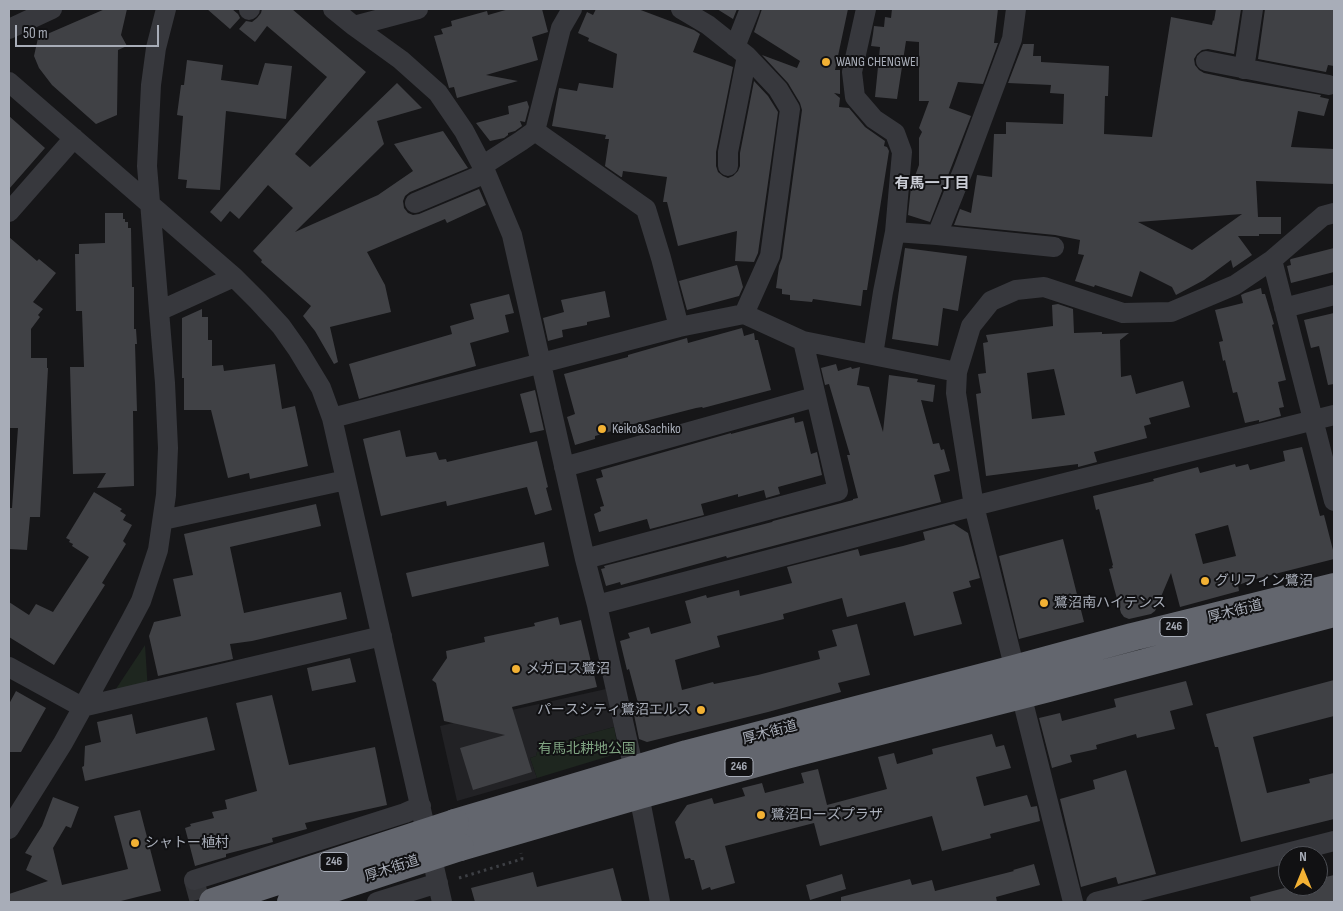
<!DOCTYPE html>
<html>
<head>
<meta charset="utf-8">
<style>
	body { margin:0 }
	#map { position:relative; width:1343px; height:911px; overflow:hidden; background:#161618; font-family:"Sofia Sans Condensed",sans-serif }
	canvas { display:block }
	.frame { position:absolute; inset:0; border:10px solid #a8adb8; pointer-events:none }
	.north { position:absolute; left:1278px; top:846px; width:50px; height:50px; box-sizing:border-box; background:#111113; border:1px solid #4d4f55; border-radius:50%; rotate:0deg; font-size:14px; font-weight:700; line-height:20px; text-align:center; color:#a8adb8 }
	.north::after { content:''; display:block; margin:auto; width:18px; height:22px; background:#f2b134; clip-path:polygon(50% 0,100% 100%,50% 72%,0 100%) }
	.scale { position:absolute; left:15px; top:25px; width:144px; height:22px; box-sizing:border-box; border:2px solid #a8adb8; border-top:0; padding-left:6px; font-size:15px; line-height:18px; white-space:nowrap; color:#a8adb8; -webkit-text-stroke:4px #111113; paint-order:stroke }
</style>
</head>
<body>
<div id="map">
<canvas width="1343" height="911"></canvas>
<div class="frame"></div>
<div class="north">N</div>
<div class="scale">50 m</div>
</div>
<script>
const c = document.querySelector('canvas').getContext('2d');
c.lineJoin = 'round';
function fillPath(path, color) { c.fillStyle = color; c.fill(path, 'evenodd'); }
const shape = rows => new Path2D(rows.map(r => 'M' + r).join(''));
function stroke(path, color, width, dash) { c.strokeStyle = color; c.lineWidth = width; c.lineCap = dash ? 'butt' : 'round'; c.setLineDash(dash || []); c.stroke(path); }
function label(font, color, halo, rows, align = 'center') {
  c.font = font + ' "Sofia Sans Condensed","Noto Sans JP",sans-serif'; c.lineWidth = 4; c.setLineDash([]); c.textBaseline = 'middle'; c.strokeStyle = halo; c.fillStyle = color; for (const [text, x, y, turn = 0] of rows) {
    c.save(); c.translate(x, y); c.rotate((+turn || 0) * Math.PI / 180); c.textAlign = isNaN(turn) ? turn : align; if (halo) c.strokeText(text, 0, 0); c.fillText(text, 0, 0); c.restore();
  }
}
const built = shape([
	[606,689,614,727,577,737,537,752,536,756,530,758,537,778,457,801,440,726]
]);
const green = shape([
	[145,645,148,691,108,701],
	[614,727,618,749,616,754,537,778,530,758,536,756,537,752,577,737]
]);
const building = shape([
	[105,9,127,9,121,35,127,46,118,50,117,115,96,124,52,85,39,68,34,56,38,38],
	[207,9,232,9,238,14,240,18,230,29],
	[262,9,292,9,366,72,295,154,310,167,397,83,422,108,377,121,384,144,295,232,378,195,413,171,394,144,443,131,468,168,410,192,405,196,403,201,404,208,408,213,413,215,419,214,479,189,486,205,447,223,445,219,367,252,385,285,391,312,330,327,338,362,334,364,315,331,303,316,311,306,261,262,262,260,253,251,293,208,268,185,239,219,230,211,221,222,210,212,327,77,267,26,255,42,239,29,246,21,252,22,257,18,261,13],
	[509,9,542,9,548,32,532,37,538,60,486,75,518,81,457,98,454,87,449,88,434,36,443,34,441,29,452,26,451,21,487,11,488,15],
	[596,9,638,9,694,30,700,34,693,52,733,67,716,152,716,166,718,172,723,176,728,178,733,176,738,171,740,166,740,153,754,81,768,96,778,112,758,253,754,262,735,261,737,231,678,246,667,202,663,202,667,177,623,171,622,177,621,177,605,166,609,139,605,139,606,135,552,126,559,88,577,91,579,83,613,88,617,54,588,41,589,38,578,33,587,12,593,15],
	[717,9,737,9,733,19],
	[762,9,848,9,835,70,840,70,840,94,834,93,840,98,839,107,849,108,865,127,885,141,884,146,887,147,889,151,867,290,863,290,861,306,813,299,812,302,790,300,790,295,782,294,782,289,776,288,779,266,782,258,802,110,800,103,788,83,762,55,797,68,800,61,754,32],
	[892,9,998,9,994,43,998,43,983,84,958,82,949,108,971,116,930,222,908,215,911,187,919,165,919,138,922,132,919,128,929,101,919,101,919,42,906,41,897,99,875,97,880,47,871,46,873,34,874,26,884,27,885,17,891,18],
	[1216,9,1241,9,1234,54,1208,49,1202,50,1197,54,1194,59,1195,65,1199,70,1204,73,1242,81,1321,95,1320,97,1329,99,1324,116,1298,111,1291,147,1334,149,1334,184,1256,181,1258,217,1281,217,1281,234,1259,234,1259,236,1238,236,1252,255,1233,268,1231,260,1204,280,1176,295,1172,287,1140,271,1132,297,1095,285,1094,287,1075,281,1084,255,1078,254,1080,240,1055,235,954,225,960,209,971,213,977,175,992,177,994,134,1006,134,1006,122,1063,124,1064,94,1050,93,1051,85,1008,83,1023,44,1034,44,1033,56,1041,56,1041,62,1109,66,1108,96,1105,96,1104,134,1152,137,1171,17,1212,25,1213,20,1214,21],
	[1242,214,1192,250,1138,222],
	[1265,9,1334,9,1334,66,1328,65,1326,72,1258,59],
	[187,60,223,65,221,80,258,85,265,63,292,66,286,119,226,111,220,190,186,188,187,180,178,179,183,116,177,115,181,85,184,85],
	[527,101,529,107,525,122,520,121,522,126,515,131,508,133,508,135,504,138,490,141,476,123,509,114,508,106],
	[9,116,45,148,9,189],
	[105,213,123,213,123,219,125,219,125,222,128,222,128,228,131,228,132,287,134,287,134,329,136,329,137,344,135,344,137,411,133,411,134,486,97,488,106,473,73,474,70,367,84,367,82,311,76,311,75,254,79,254,79,244,105,243],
	[9,237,37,261,39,259,56,273,33,302,43,309,38,315,40,317,31,329,31,358,47,358,47,368,48,368,40,517,30,517,27,550,9,549,9,508,12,508,18,428,9,428],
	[905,248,967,256,958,311,943,308,938,346,892,339],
	[1334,248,1334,272,1291,283,1287,266,1291,265,1290,260,1291,259],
	[737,265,743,287,739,296,687,310,679,281],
	[1261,288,1262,294,1265,294,1274,324,1272,325,1286,380,1278,382,1284,407,1279,408,1281,416,1259,422,1259,420,1245,423,1237,392,1233,393,1225,360,1223,361,1219,342,1223,341,1215,310,1243,303,1241,295,1245,293],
	[605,291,610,317,587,322,587,325,562,330,563,337,548,341,543,318,564,312,561,300],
	[509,294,514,313,505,315,509,332,470,343,476,366,359,399,349,364,452,334,450,326,474,319,470,304],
	[1058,304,1073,309,1074,333,1102,332,1102,334,1129,333,1120,340,1121,377,1131,375,1136,394,1183,381,1190,407,1149,418,1151,424,1144,426,1147,438,1094,452,1097,462,1078,467,1078,464,986,476,976,394,981,393,978,374,986,373,983,343,988,342,986,335,1053,326,1052,305],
	[1054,369,1065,415,1032,419,1027,373],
	[202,309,202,317,208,317,208,340,212,340,212,366,223,365,224,371,275,364,282,409,295,406,308,466,250,479,249,473,228,478,211,410,184,410,184,378,182,378,182,318],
	[1334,313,1334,384,1328,385,1319,346,1311,348,1304,320],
	[742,328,744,336,754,333,755,340,758,340,771,390,703,408,702,407,696,408,622,427,622,428,595,436,595,439,575,445,567,417,575,414,564,374,628,357,628,355,687,338,688,343],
	[836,364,838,371,851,367,852,369,860,367,857,385,869,387,883,432,889,375,918,379,917,382,935,385,933,402,921,400,933,444,939,443,941,450,944,449,950,471,934,475,941,502,727,558,726,556,621,585,620,582,606,586,601,569,605,568,604,566,772,522,773,521,853,500,853,499,858,498,847,455,850,455,829,384,825,385,821,368],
	[535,390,544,430,530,433,520,394],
	[794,417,795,423,803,421,811,454,817,452,822,475,778,487,780,494,766,498,764,490,738,497,738,494,701,504,704,515,650,529,647,519,599,532,594,514,601,511,600,507,604,506,596,479,603,477,601,470,731,433,731,434],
	[400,430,406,457,436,452,439,460,446,459,447,462,537,441,548,487,546,488,552,510,535,515,527,487,447,506,446,501,381,516,363,439],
	[1302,447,1320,516,1324,515,1334,554,1334,559,1259,578,1238,585,1239,591,1180,607,1171,573,1155,611,1151,614,1129,619,1124,617,1121,613,1114,588,1109,569,1113,568,1112,566,1113,565,1099,509,1096,510,1093,496,1154,481,1153,479,1198,467,1200,473,1235,464,1236,467,1248,464,1250,470,1285,461,1283,451],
	[1228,525,1236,556,1203,564,1195,534],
	[94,492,122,509,120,511,126,515,123,520,132,525,123,541,126,544,102,583,105,585,54,665,9,637,9,602,29,615,36,604,53,612,89,557,72,546,73,544,69,542,70,540,66,538],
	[316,504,321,526,230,547,244,613,341,592,347,619,252,641,230,644,233,659,158,676,149,636,154,622,181,616,173,579,193,575,184,534],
	[954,524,968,533,980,578,969,581,971,587,953,592,962,624,914,636,905,602,847,617,842,598,783,614,784,619,717,636,720,647,675,660,682,690,713,682,714,684,758,675,820,659,818,651,837,646,832,630,857,624,870,675,838,683,841,692,768,712,647,742,639,739,632,705,638,703,629,669,627,670,620,641,630,638,628,633,649,627,651,634,691,623,685,601,706,595,707,598,739,590,740,596,792,583,787,567,858,549,860,556,903,546,925,540,923,532],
	[1063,539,1084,622,1019,639,999,556],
	[544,542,549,566,412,597,406,573],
	[558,617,560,625,581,620,597,687,512,707,532,772,473,790,460,748,505,735,444,721,436,683,432,680,447,658,446,651,485,642,484,637,535,626,534,623],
	[350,658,356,682,312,691,307,668],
	[1334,680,1334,716,1253,737,1267,793,1310,783,1309,779,1334,773,1334,819,1241,842,1218,747,1215,747,1206,714],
	[1186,681,1193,705,1170,711,1175,729,1137,738,1136,734,1096,745,1097,749,1070,755,1072,762,1052,768,1039,718,1060,713,1062,721,1116,707,1114,699],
	[16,691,46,708,21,752,9,752,9,704],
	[272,695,289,765,375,747,387,805,305,823,307,829,272,838,273,842,226,854,226,857,195,866,185,828,191,826,190,824,214,818,212,812,227,809,225,800,257,791,236,703],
	[132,714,136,734,207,717,215,750,85,781,82,767,84,766,85,746,101,742,97,722],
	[992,734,996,747,1004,745,1011,768,976,777,984,806,1027,795,1031,807,1037,806,1040,821,990,834,991,838,942,851,932,816,820,846,814,823,725,846,735,883,711,890,710,887,702,890,694,860,691,860,690,858,685,859,675,822,687,805,712,798,714,804,745,796,742,788,762,783,765,793,804,783,801,773,818,769,827,805,887,789,878,757,894,753,897,764,933,754,932,749],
	[1126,770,1156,874,1118,884,1116,877,1081,887,1060,799,1095,789,1093,780],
	[53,797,79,807,71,828,66,826,53,848,62,885,128,869,114,816,140,810,161,891,117,902,9,902,9,894,48,881,26,870,32,856,25,853,42,826],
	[1034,864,1040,885,996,897,997,902,841,902,841,897,910,879,912,885,932,880,935,891,1014,871,1013,870],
	[613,868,622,902,475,902,471,888,533,872,537,887],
	[842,874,846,889,810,900,806,885],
	[1334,875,1334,902,1251,902,1250,897,1292,886,1318,886,1318,879]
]);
const minorTunnel = shape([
	[194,880,200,902]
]);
const path = shape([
	[459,878,522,859,521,853]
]);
const minor = shape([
	[333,9,354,26,401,60,438,93,464,131,486,173,512,235,585,559,597,605,634,770],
	[681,9,708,25,747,56,778,89,790,109,770,256,744,314],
	[866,9,852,72,855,97,874,119,895,133,902,152,895,232,883,292,873,355],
	[249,10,250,9],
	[354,26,418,9],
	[9,29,52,9],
	[735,47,750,9],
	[1206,61,1329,85],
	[1244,69,1253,9],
	[9,82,234,277,258,301,281,326,298,350,321,388,332,418,442,902],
	[535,131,646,209,661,258,679,327],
	[482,166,521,141,535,131,561,28,572,9],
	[728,166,728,152,747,56],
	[415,203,486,173],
	[9,212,74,138],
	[895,232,937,235,964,168,1012,39,1016,9],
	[937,235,1054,247],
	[1272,260,1334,501],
	[1284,308,1334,295],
	[159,311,234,277],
	[332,418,679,327,744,314,803,341,957,372],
	[564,467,815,397],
	[163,520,346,480],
	[585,559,838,491,803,341],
	[597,605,974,506,1334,415],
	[9,667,82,707,382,636],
	[639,795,660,902],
	[9,829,63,743,131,620,141,601,158,550,166,495,168,448,165,383,147,166,151,85,156,48,166,9],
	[194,880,405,813,421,806],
	[377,902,438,883],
	[1073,902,974,506,956,393,957,372,971,326,991,301,1016,290,1044,287,1123,313,1171,312,1235,285,1272,260,1323,216,1334,213],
	[1096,902,1334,841]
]);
const highway = shape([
	[455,823,687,754,1014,669,1132,637,1334,587],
	[460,847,639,795,786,755,1049,688,1334,613]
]);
const highwayBridge = shape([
	[213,902,455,823],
	[291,902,460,847]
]);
const markers = [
	[826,62,5,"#f2b134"],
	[602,429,5,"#f2b134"],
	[1205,581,5,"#f2b134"],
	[1044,603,5,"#f2b134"],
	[516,669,5,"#f2b134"],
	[701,710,5,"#f2b134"],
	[761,815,5,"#f2b134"],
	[135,843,5,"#f2b134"]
];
const shields = [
	[1174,627,28],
	[739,767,28],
	[334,862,28]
];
const shieldNames = [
	["246",1174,627],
	["246",739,767],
	["246",334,862]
];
const poiNames = [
	["WANG CHENGWEI",836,62],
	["Keiko&Sachiko",612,429],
	["グリフィン鷺沼",1215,581],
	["鷺沼南ハイテンス",1054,603],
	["メガロス鷺沼",526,669],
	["パースシティ鷺沼エルス",691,710,"right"],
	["鷺沼ローズプラザ",771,815],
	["シャトー植村",145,843]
];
const streetNames = [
	["厚木街道",1235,612,-14],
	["厚木街道",770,733,-15],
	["厚木街道",392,869,-18]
];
const parkNames = [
	["有馬北耕地公園",587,749]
];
const neighbourhoodNames = [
	["有馬一丁目",932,184]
];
fillPath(built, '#222225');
fillPath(green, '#1e261f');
fillPath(building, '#404145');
stroke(minorTunnel, '#333438', 20, [20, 10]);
stroke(path, '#3d3f44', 3, [2.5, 4]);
stroke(minor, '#37383d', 20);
stroke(highway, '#63666e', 28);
stroke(highwayBridge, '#63666e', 28);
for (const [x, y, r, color] of markers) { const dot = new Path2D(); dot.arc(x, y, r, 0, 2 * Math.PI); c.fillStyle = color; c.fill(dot); stroke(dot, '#111113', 2); }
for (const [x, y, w] of shields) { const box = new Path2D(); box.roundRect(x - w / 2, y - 9.5, w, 19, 4); c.fillStyle = '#111113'; c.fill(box); stroke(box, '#a8adb8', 1); }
label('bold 12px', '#a8adb8', null, shieldNames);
label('14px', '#a8adb8', '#111113', poiNames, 'left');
label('14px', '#a8adb8', '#111113', streetNames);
label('14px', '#7fa381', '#111113', parkNames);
label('bold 15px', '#c9ccd4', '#111113', neighbourhoodNames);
</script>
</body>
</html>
